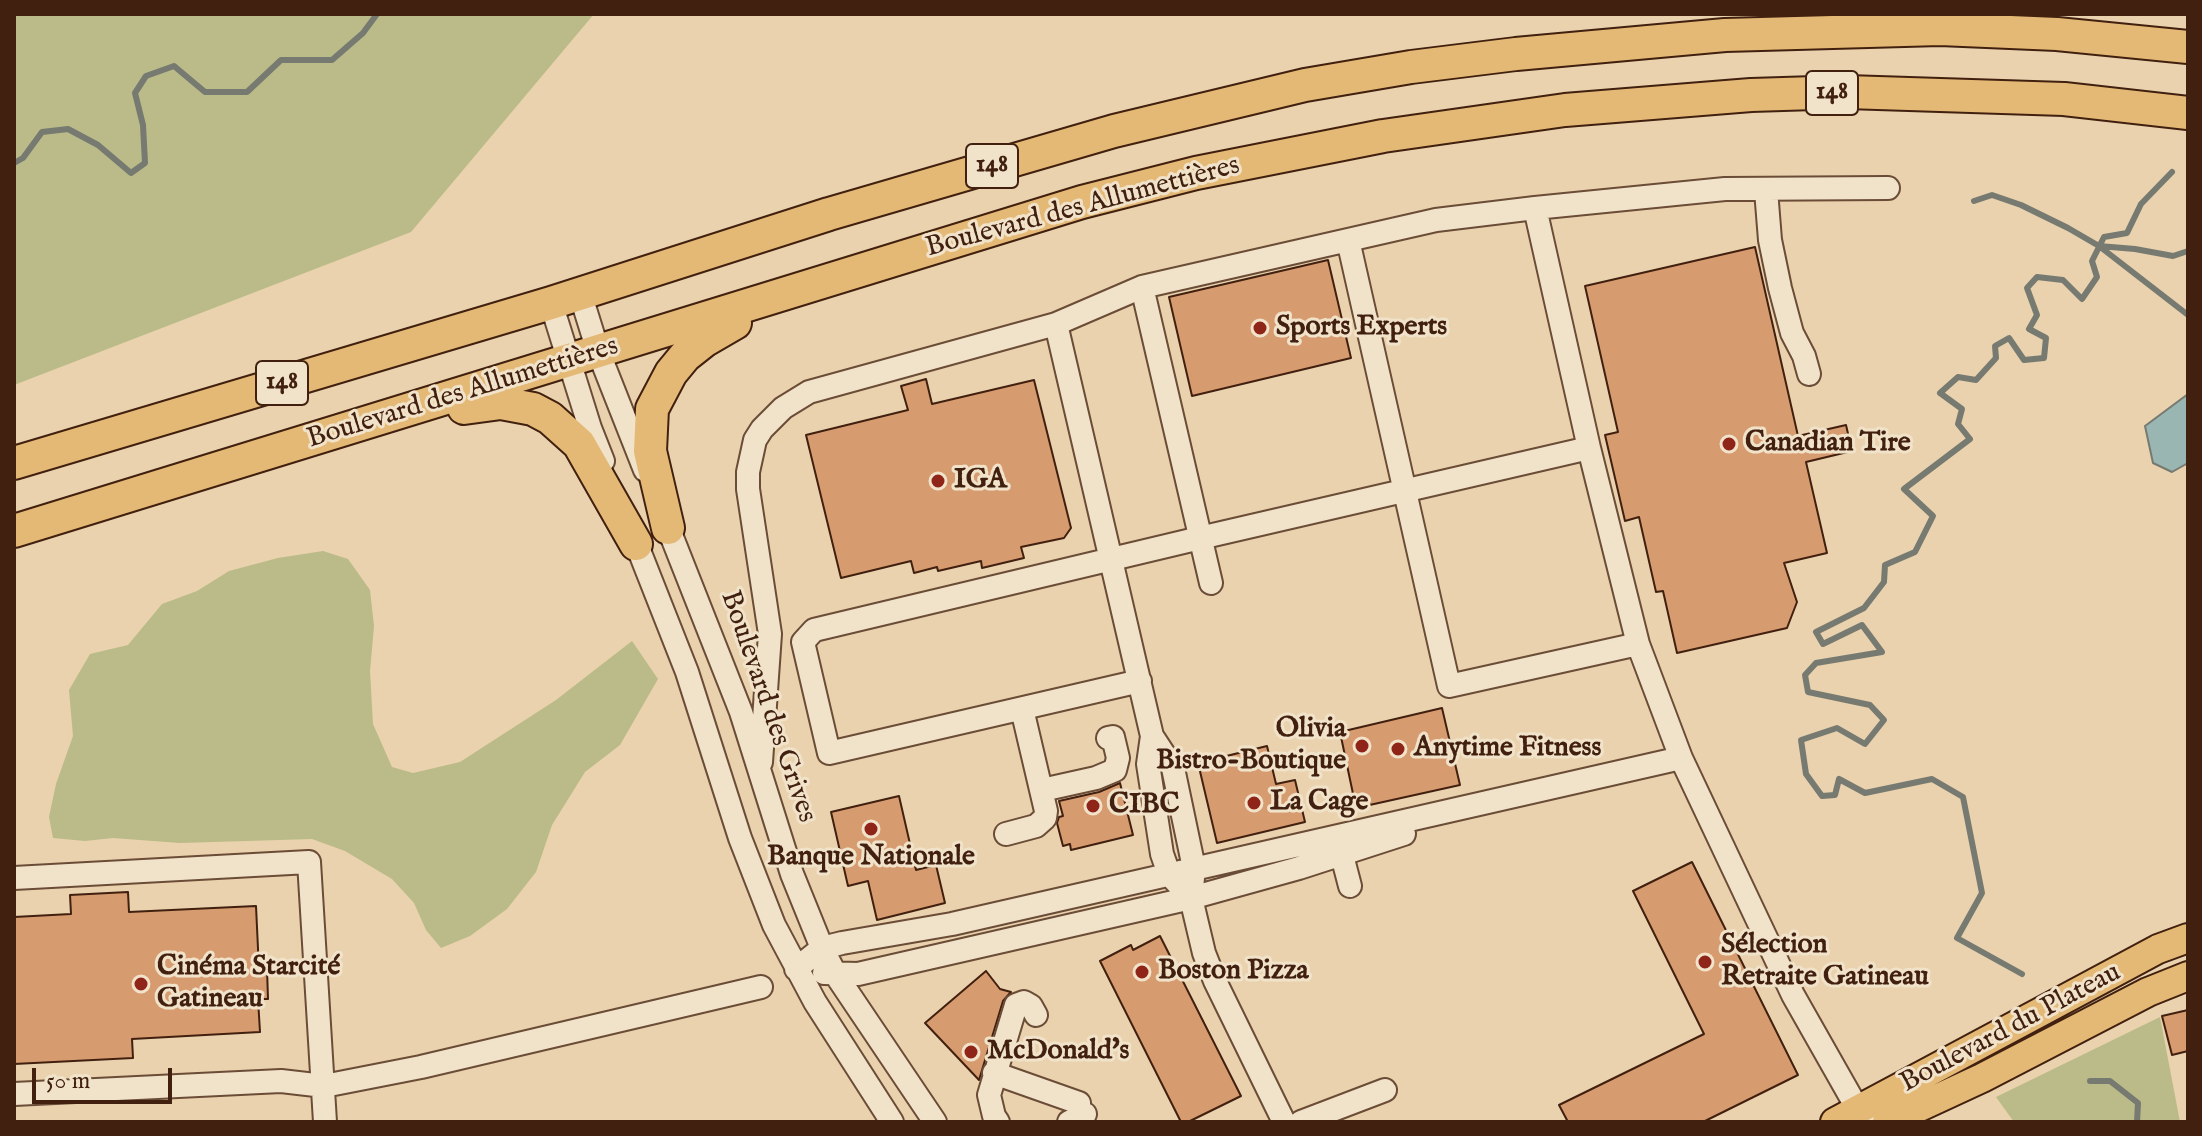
<!DOCTYPE html>
<html>
<head>
<meta charset="utf-8">
<style>
	body { margin:0 }
	#map { position:relative; width:2202px; height:1136px; overflow:hidden; background:#e9d2ad; font-family:"IM FELL English",serif }
	canvas { display:block }
	.frame { position:absolute; inset:0; border:16px solid #41200f; pointer-events:none }
	.scale { position:absolute; left:32px; top:1068px; width:140px; height:36px; box-sizing:border-box; border:4px solid #41200f; border-top:0; padding-left:10px; font-size:24px; line-height:28px; white-space:nowrap; color:#41200f; -webkit-text-stroke:6px #f1e2ca; paint-order:stroke }
</style>
</head>
<body>
<div id="map">
<canvas width="2202" height="1136"></canvas>
<div class="frame"></div>
<div class="scale">50 m</div>
</div>
<script>
const c = document.querySelector('canvas').getContext('2d');
c.lineJoin = 'round';
function fillPath(path, color) { c.fillStyle = color; c.fill(path, 'evenodd'); }
const shape = rows => new Path2D(rows.map(r => 'M' + r).join(''));
function stroke(path, color, width, dash) { c.strokeStyle = color; c.lineWidth = width; c.lineCap = dash ? 'butt' : 'round'; c.setLineDash(dash || []); c.stroke(path); }
function label(font, color, halo, rows, align = 'center') {
  c.font = font + ' "IM FELL English",serif'; c.lineWidth = 6; c.setLineDash([]); c.textBaseline = 'middle'; c.strokeStyle = halo; c.fillStyle = color; for (const [text, x, y, turn = 0] of rows) {
    c.save(); c.translate(x, y); c.rotate((+turn || 0) * Math.PI / 180); c.textAlign = isNaN(turn) ? turn : align; if (halo) c.strokeText(text, 0, 0); c.fillText(text, 0, 0); c.restore();
  }
}
const green = shape([
	[14,14,594,14,411,232,14,385],
	[323,551,348,559,370,590,374,626,370,671,373,724,392,767,413,773,460,762,556,700,632,641,658,679,620,745,585,772,552,825,536,872,507,909,470,936,441,948,426,930,414,903,392,879,345,851,312,839,180,843,113,838,85,841,53,838,49,817,56,784,73,736,69,690,90,654,128,645,162,604,197,591,229,571,278,558],
	[2160,1017,2180,1122,2014,1122,1996,1097]
]);
const water = shape([
	[2188,394,2188,463,2172,472,2153,463,2145,426,2188,394]
]);
const stream = shape([
	[14,163,23,158,42,132,68,129,98,145,131,173,145,163,143,125,135,93,146,76,174,66,205,92,247,92,281,60,332,60,363,33,377,14],
	[1974,201,1992,195,2021,205,2068,228,2099,246,2188,315],
	[2099,246,2135,249,2173,256,2188,251],
	[2022,974,1957,938,1982,893,1963,797,1932,779,1865,793,1839,779,1835,795,1822,796,1806,774,1801,740,1837,728,1865,744,1884,720,1870,705,1808,692,1805,675,1816,663,1882,652,1862,625,1823,644,1816,632,1864,608,1884,582,1885,565,1915,552,1933,516,1904,489,1970,439,1958,424,1962,409,1940,393,1958,377,1976,380,1996,358,1995,346,2009,338,2024,360,2044,358,2046,338,2029,329,2037,315,2027,288,2037,277,2063,280,2082,299,2097,277,2092,261,2104,237,2127,233,2141,204,2172,172],
	[2090,1081,2110,1081,2138,1103,2137,1122]
]);
const building = shape([
	[1755,247,1798,436,1846,425,1852,451,1806,462,1827,553,1784,563,1797,602,1787,628,1677,653,1663,591,1656,592,1639,517,1625,521,1605,435,1618,432,1585,286,1755,247],
	[1328,260,1351,358,1192,396,1169,297,1328,260],
	[926,379,932,404,1034,380,1071,528,1064,538,1021,547,1024,558,982,568,981,561,938,571,937,567,914,573,911,561,841,578,806,435,908,410,901,386,926,379],
	[1442,708,1460,785,1356,808,1340,732,1442,708],
	[1267,746,1276,784,1295,780,1305,822,1217,843,1198,763,1267,746],
	[1120,783,1133,835,1071,850,1070,844,1063,846,1057,823,1059,817,1063,816,1059,801,1099,792,1120,783],
	[899,796,916,870,936,865,945,903,877,920,868,881,848,886,831,812,899,796],
	[1692,862,1798,1075,1703,1122,1568,1122,1559,1105,1704,1034,1633,891,1692,862],
	[128,892,129,912,256,906,259,970,267,969,268,999,258,999,260,1032,132,1039,133,1058,14,1064,14,917,71,914,70,895,128,892],
	[1160,936,1241,1096,1188,1122,1181,1122,1100,961,1131,945,1133,950,1160,936],
	[986,971,1000,989,1011,992,1003,1001,979,1080,925,1023,986,971],
	[2188,1010,2188,1051,2172,1055,2162,1016,2188,1010]
]);
const minor = shape([
	[1766,190,1770,240,1780,288,1792,333,1804,356,1809,374],
	[1535,208,1725,189,1888,188],
	[1348,240,1449,686,1638,644],
	[580,293,598,351,645,470],
	[551,303,590,428,603,461],
	[1056,324,1152,736,1148,764,1162,854,1169,874,1179,885],
	[664,517,741,712,792,874,822,948,836,975,935,1122],
	[631,530,687,672,740,838,774,925,815,1002,892,1122],
	[1211,583,1142,287,1436,220,1535,208,1589,448],
	[1140,681,829,753,803,642,814,630,1200,538,1589,448,1638,644,1681,758,1793,995,1865,1122],
	[1152,736,1173,768,1194,868,1191,898,1204,953,1215,981,1284,1122],
	[761,762,770,634,748,489,748,472,755,440,762,429,783,408,809,392,1056,324,1142,287],
	[1042,790,1096,778,1115,770,1118,758,1113,737,1108,738],
	[1006,834,1036,826,1045,818,1046,811,1022,709],
	[1338,840,1350,886],
	[14,878,309,862,325,1122],
	[796,969,822,948,842,943,952,924,1681,758],
	[824,973,858,974,1191,898,1299,868,1404,834],
	[994,1073,1079,1103],
	[14,1094,281,1081,324,1086,421,1067,761,987],
	[998,1122,994,1116,989,1095,1016,1005,1024,1002,1031,1006,1036,1015],
	[1069,1122,1085,1114],
	[1301,1122,1385,1090]
]);
const major = shape([
	[1835,1122,2158,949,2188,938],
	[1887,1122,1982,1078,2148,992,2188,976]
]);
const highway = shape([
	[464,408,501,403,533,409,550,418,579,444,636,544],
	[14,463,551,303,829,214,1114,131,1305,85,1411,67,1516,54,1725,35,1940,29,2057,34,2188,47],
	[668,528,650,451,652,409,671,373,685,356,704,341,735,323],
	[14,531,1082,202,1196,173,1383,136,1565,110,1751,95,1847,92,2064,99,2188,113]
]);
const markers = [
	[1260,328,8,"#8f2418"],
	[1729,444,8,"#8f2418"],
	[938,481,8,"#8f2418"],
	[1362,746,8,"#8f2418"],
	[1398,749,8,"#8f2418"],
	[1254,803,8,"#8f2418"],
	[1093,806,8,"#8f2418"],
	[871,829,8,"#8f2418"],
	[1705,962,8,"#8f2418"],
	[1142,972,8,"#8f2418"],
	[141,984,8,"#8f2418"],
	[971,1052,8,"#8f2418"]
];
const shields = [
	[1832,93,52],
	[992,166,52],
	[282,383,52]
];
const shieldNames = [
	["148",1832,93],
	["148",992,166],
	["148",282,383]
];
const streetNames = [
	["Boulevard des Allumettières",1083,208,-15],
	["Boulevard des Allumettières",463,394,-17],
	["Boulevard des Grives",767,707,71],
	["Boulevard du Plateau",2011,1029,-28]
];
const poiNames = [
	["Sports Experts",1276,328],
	["Canadian Tire",1745,444],
	["IGA",954,481],
	["Olivia",1346,730,"right"],
	["Bistro-Boutique",1346,762,"right"],
	["Anytime Fitness",1414,749],
	["La Cage",1270,803],
	["CIBC",1109,806],
	["Banque Nationale",871,858,"center"],
	["Sélection",1721,946],
	["Retraite Gatineau",1721,978],
	["Cinéma Starcité",157,968],
	["Gatineau",157,1000],
	["Boston Pizza",1158,972],
	["McDonald's",987,1052]
];
fillPath(green, '#babb88');
fillPath(water, '#9ab6b2');
stroke(water, '#767a71', 2);
stroke(stream, '#767a71', 6);
fillPath(building, '#d79b70');
stroke(building, '#41200f', 2);
stroke(minor, '#6b4c36', 26);
stroke(major, '#41200f', 32);
stroke(highway, '#41200f', 36);
stroke(minor, '#f1e2ca', 22);
stroke(major, '#e4b976', 28);
stroke(highway, '#e4b976', 32);
for (const [x, y, r, color] of markers) { const dot = new Path2D(); dot.arc(x, y, r, 0, 2 * Math.PI); c.fillStyle = color; c.fill(dot); stroke(dot, '#f1e2ca', 3); }
for (const [x, y, w] of shields) { const box = new Path2D(); box.roundRect(x - w / 2, y - 22, w, 44, 6); c.fillStyle = '#f1e2ca'; c.fill(box); stroke(box, '#41200f', 2); }
label('bold 26px', '#41200f', null, shieldNames);
label('28px', '#41200f', '#f1e2ca', streetNames);
label('bold 28px', '#41200f', '#f1e2ca', poiNames, 'left');
</script>
</body>
</html>
